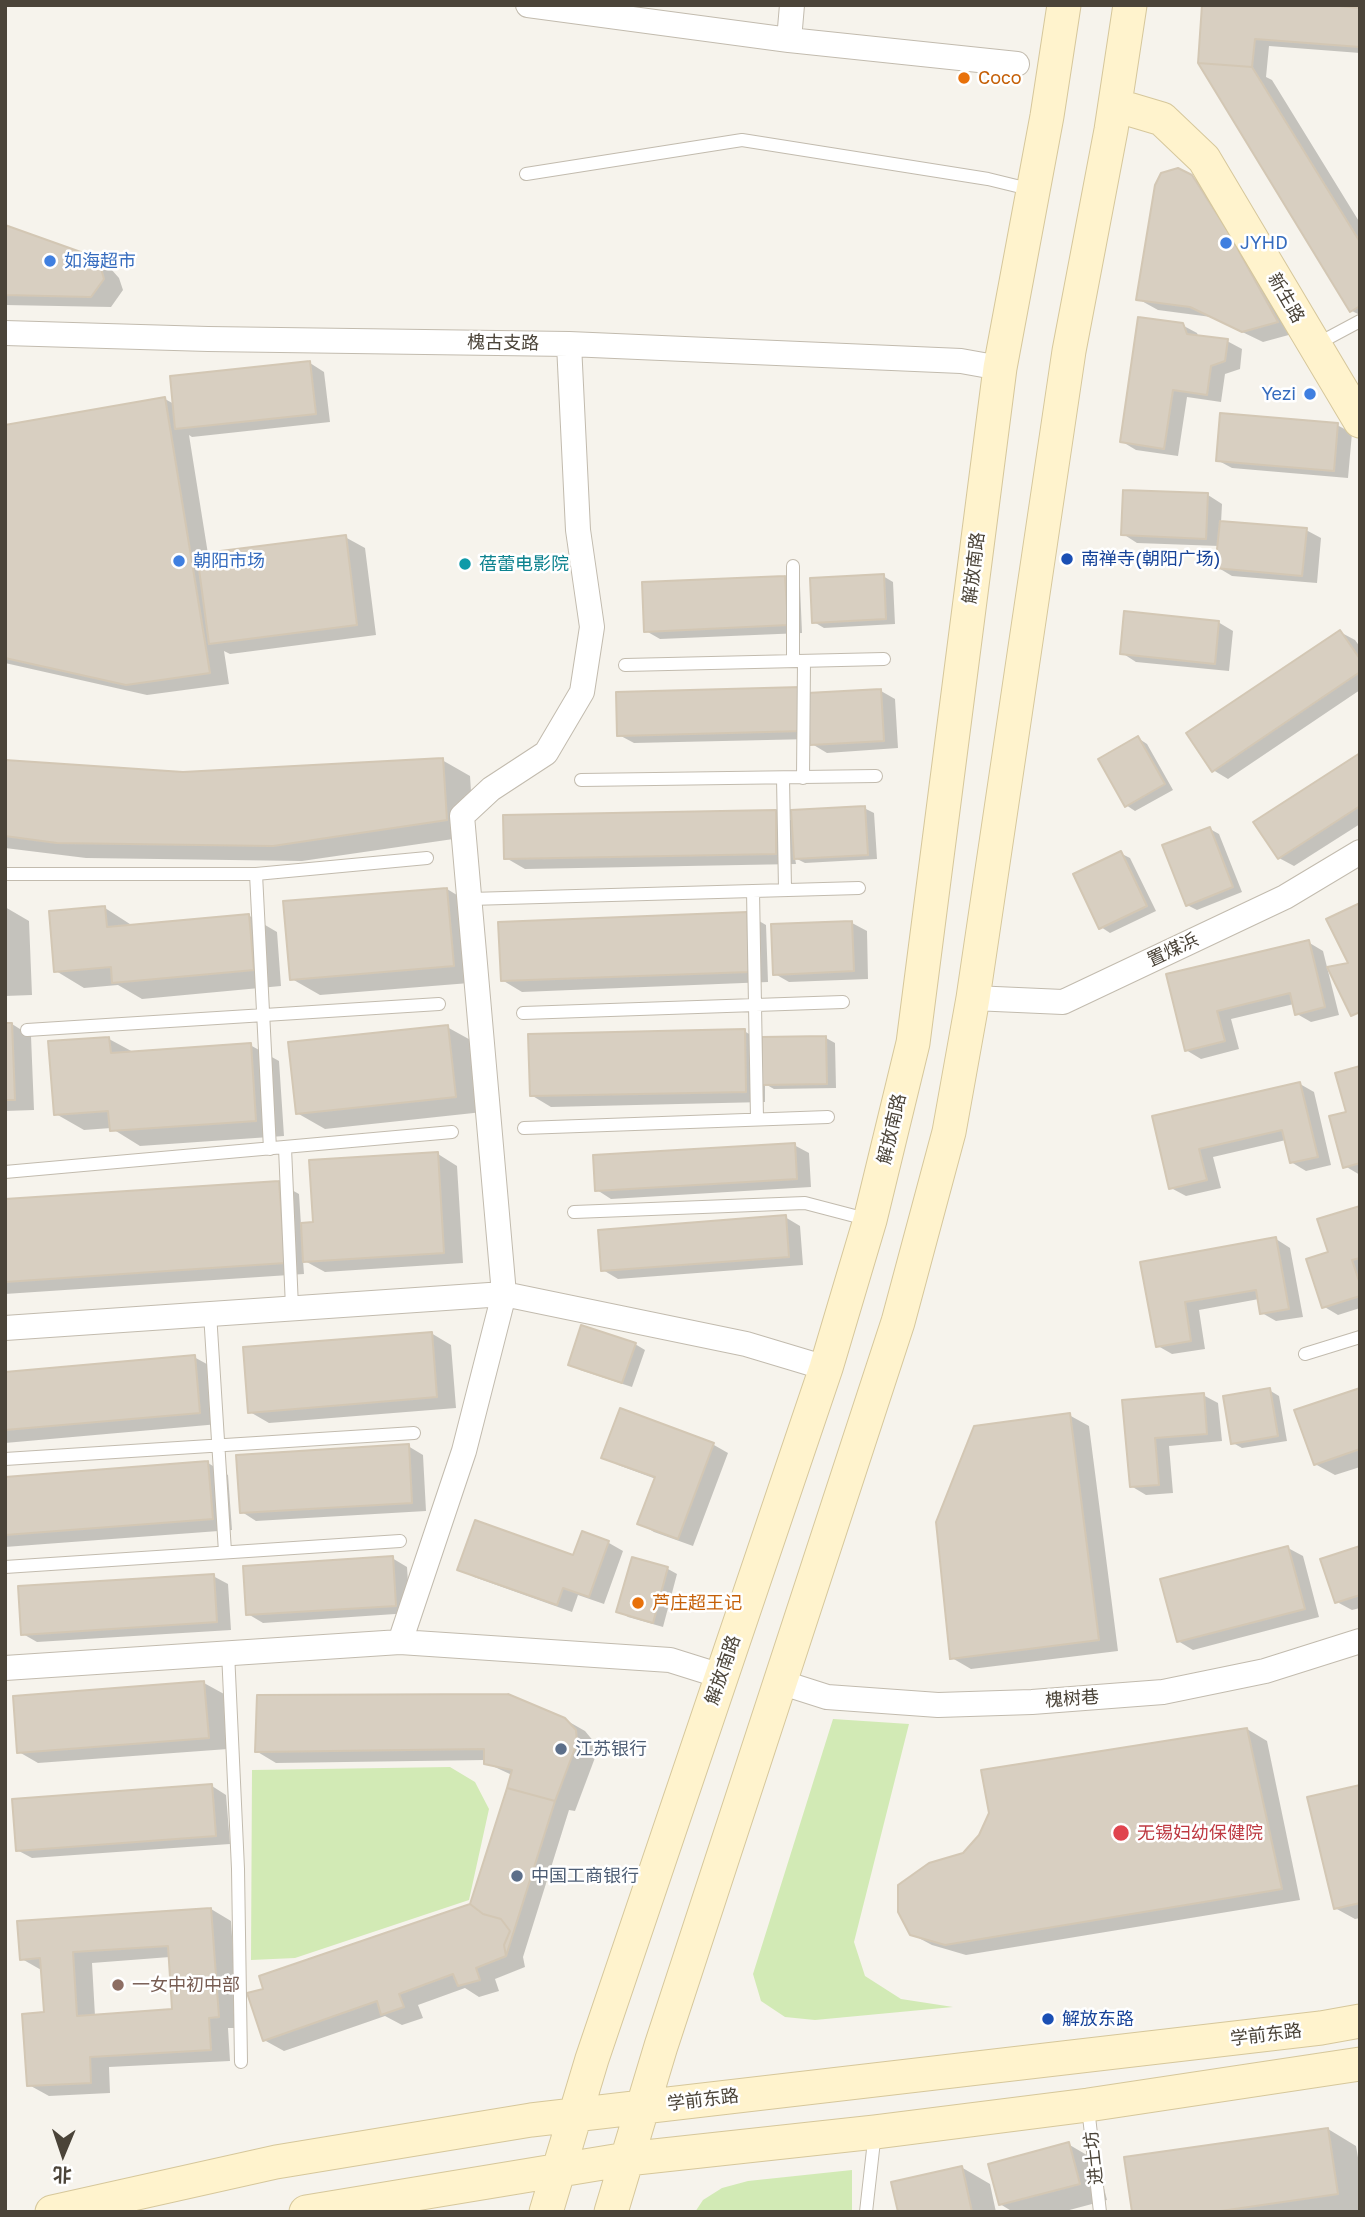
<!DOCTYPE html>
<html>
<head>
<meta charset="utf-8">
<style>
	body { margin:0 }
	#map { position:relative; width:1365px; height:2217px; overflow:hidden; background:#f6f3ec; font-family:"Golos Text","Noto Sans SC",sans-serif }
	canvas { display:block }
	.frame { position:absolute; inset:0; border:7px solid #4b4439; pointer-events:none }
	.north { position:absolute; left:28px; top:2119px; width:70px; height:70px; -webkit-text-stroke:5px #fff; paint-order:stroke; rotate:182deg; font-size:19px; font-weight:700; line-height:28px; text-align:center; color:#4b4439 }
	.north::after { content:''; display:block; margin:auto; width:24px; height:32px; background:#4b4439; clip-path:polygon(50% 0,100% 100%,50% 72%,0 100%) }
</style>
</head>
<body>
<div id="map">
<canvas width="1365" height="2217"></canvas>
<div class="frame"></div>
<div class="north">北</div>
</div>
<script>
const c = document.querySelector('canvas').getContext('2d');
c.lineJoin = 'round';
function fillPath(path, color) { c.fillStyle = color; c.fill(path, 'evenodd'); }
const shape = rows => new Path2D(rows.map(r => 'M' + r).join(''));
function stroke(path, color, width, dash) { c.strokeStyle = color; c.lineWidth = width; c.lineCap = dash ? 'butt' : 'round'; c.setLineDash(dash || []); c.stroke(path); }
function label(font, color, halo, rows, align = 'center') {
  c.font = font + ' "Golos Text","Noto Sans SC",sans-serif'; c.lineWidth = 5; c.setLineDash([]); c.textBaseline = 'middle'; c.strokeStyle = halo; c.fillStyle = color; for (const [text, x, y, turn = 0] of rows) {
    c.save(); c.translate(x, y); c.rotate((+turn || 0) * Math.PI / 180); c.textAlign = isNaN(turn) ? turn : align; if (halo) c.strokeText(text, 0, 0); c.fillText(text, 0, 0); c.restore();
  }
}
const green = shape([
	[833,1719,909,1724,854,1942,865,1976,901,1999,953,2007,815,2020,785,2017,761,2001,753,1974],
	[450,1767,475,1782,489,1809,469,1900,295,1958,251,1960,252,1770],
	[852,2170,852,2212,695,2212,703,2200,722,2188,748,2181]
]);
const shadow = shape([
	[1204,5,1360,9,1360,53,1269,46,1266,77,1272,80,1360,223,1360,315,1352,311],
	[1191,177,1212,189,1296,333,1263,342,1211,317,1158,310,1138,299],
	[5,227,91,257,111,269,119,278,123,290,111,307,5,305],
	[1182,325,1197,333,1199,338,1227,341,1242,349,1240,369,1225,374,1221,402,1187,397,1178,456,1136,450,1121,441],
	[310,363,324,372,330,422,192,437,189,435,208,554,345,537,365,548,376,635,230,654,224,651,229,684,147,695,5,663,5,427,165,399,174,404],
	[1337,425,1352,433,1348,478,1232,468,1217,460],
	[1208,495,1222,504,1221,523,1306,530,1321,538,1317,583,1232,576,1217,567,1219,546,1137,543,1123,534],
	[883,576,893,582,895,624,824,628,814,622],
	[785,578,800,586,802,633,660,639,646,631],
	[1218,622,1233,631,1229,671,1136,662,1122,653],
	[1340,632,1355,640,1360,647,1360,690,1228,779,1213,770],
	[881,691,895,699,898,748,827,753,812,744,812,739,634,743,619,735,810,695],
	[1138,738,1147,744,1173,790,1135,811,1126,805],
	[1360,755,1360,824,1294,866,1279,858],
	[442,760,470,776,474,836,302,861,86,858,5,848,5,762,183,774],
	[864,808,874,813,877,859,805,863,795,858,796,864,525,869,506,858,776,812,794,822],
	[1210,829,1219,834,1242,892,1197,910,1187,905],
	[1120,853,1130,858,1156,911,1110,933,1101,927],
	[447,889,475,906,482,982,320,995,292,979],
	[5,907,29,921,32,995,5,996],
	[105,908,133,926,248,915,277,932,281,986,142,999,118,985,84,988,56,971],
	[747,914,766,925,768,982,522,992,502,980],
	[852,923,867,931,868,979,789,982,775,974],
	[1308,942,1323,951,1339,1015,1311,1022,1297,1014,1294,1004,1231,1019,1239,1049,1201,1059,1186,1050,1168,976],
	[12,1024,31,1036,34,1110,5,1111,5,1025],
	[447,1027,476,1043,483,1112,325,1129,297,1113],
	[744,1031,763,1042,826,1038,835,1043,836,1088,774,1089,765,1084,765,1102,551,1107,531,1095],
	[109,1039,135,1053,250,1045,279,1061,284,1136,140,1146,111,1128,84,1130,56,1114],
	[1360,1068,1360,1175,1345,1166,1348,1113],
	[1300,1084,1314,1092,1331,1165,1306,1171,1291,1162,1286,1140,1213,1157,1221,1188,1186,1196,1171,1188,1154,1117],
	[794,1145,809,1153,811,1187,611,1199,597,1190],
	[438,1154,457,1166,463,1263,325,1272,303,1260,304,1274,5,1294,5,1201,279,1183,299,1194,301,1225,315,1224],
	[1360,1207,1360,1308,1338,1315,1323,1306,1330,1253],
	[785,1217,800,1226,803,1265,618,1279,603,1270],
	[1276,1239,1290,1248,1303,1317,1276,1321,1262,1313,1259,1299,1199,1310,1205,1349,1172,1354,1158,1346,1143,1263],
	[431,1333,451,1345,456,1408,269,1423,250,1412],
	[635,1344,645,1350,632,1387,580,1370,570,1364],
	[194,1357,214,1368,219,1424,5,1443,5,1374],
	[1360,1389,1360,1467,1335,1475,1315,1464],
	[1269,1390,1279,1396,1287,1441,1242,1448,1233,1443],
	[1203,1395,1218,1403,1222,1441,1169,1446,1173,1493,1146,1495,1131,1486,1124,1402],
	[621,1410,714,1445,728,1453,693,1546,654,1532,639,1523,656,1479,618,1465,603,1457],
	[1069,1415,1089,1426,1118,1651,971,1669,952,1658],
	[408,1446,423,1455,426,1511,256,1521,242,1512],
	[208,1463,228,1475,232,1530,5,1547,5,1479],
	[583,1534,609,1543,623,1551,604,1604,578,1595,572,1612,474,1577,460,1569,574,1557],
	[1288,1548,1303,1556,1319,1617,1193,1650,1178,1641],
	[1360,1548,1360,1608,1352,1610,1337,1602],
	[392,1558,407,1567,410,1613,263,1623,248,1614],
	[633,1559,668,1569,677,1574,663,1627,628,1617,618,1611],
	[213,1576,228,1584,231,1630,37,1642,23,1634],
	[204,1683,224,1694,228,1749,38,1763,19,1752],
	[564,1719,585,1731,595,1743,596,1755,575,1811,569,1810,523,1957,525,1967,495,1979,499,1991,479,1997,465,1988,418,2005,423,2018,402,2025,385,2016,284,2051,264,2040,265,1990,471,1905,512,1775,486,1763,486,1760,276,1763,256,1751],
	[1247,1729,1267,1741,1300,1900,966,1955,932,1945,911,1934,964,1855],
	[212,1786,226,1795,230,1844,32,1858,17,1850],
	[1360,1787,1360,1918,1355,1919,1335,1908],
	[211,1909,231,1921,238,2028,228,2028,230,2061,109,2067,110,2093,49,2096,29,2085,46,2014,43,1971,22,1959],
	[170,1957,174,2011,95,2016,92,1963],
	[1328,2129,1356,2146,1360,2169,1360,2210,1134,2212],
	[1068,2144,1097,2161,1107,2200,1062,2212,1013,2212,1000,2204],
	[961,2167,990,2184,996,2212,900,2212]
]);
const building = shape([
	[1202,5,1329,5,1360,8,1360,47,1255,39,1252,67,1198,63,1202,5],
	[1198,63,1252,67,1360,242,1360,306,1350,312,1198,63],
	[1178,168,1192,175,1229,233,1278,322,1242,332,1190,307,1136,300,1155,185,1161,173,1178,168],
	[5,225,92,256,100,265,104,279,91,297,5,295,5,225],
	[1138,317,1183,323,1187,334,1228,339,1225,361,1211,366,1207,395,1173,390,1164,449,1120,442,1138,317],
	[310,361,316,414,175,429,170,376,310,361],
	[165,397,210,673,126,685,5,658,5,425,165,397],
	[1220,413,1338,423,1334,471,1216,461,1220,413],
	[1123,490,1208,493,1206,539,1121,535,1123,490],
	[1220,521,1307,528,1302,576,1215,568,1220,521],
	[346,535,357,625,209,644,197,554,346,535],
	[884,574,886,619,812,623,810,578,884,574],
	[785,576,788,625,644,632,642,582,785,576],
	[1124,611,1219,621,1215,664,1120,654,1124,611],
	[1340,630,1360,659,1360,672,1212,772,1186,733,1340,630],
	[801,687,802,731,617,736,616,692,801,687],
	[881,689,884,741,810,745,807,693,881,689],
	[1138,736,1165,784,1125,807,1098,759,1138,736],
	[1360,753,1360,806,1278,859,1253,822,1360,753],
	[443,758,447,820,273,846,57,843,5,836,5,760,183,772,443,758],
	[865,806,868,855,794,859,791,810,865,806],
	[776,810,776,854,504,859,503,815,776,810],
	[1210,827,1233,887,1186,906,1162,845,1210,827],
	[1121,851,1147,906,1099,929,1073,874,1121,851],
	[447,888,454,966,290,980,283,901,447,888],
	[1360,903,1360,1012,1351,1016,1327,967,1348,963,1326,919,1360,903],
	[105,906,107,927,249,914,254,970,112,983,111,967,54,972,49,911,105,906],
	[747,912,749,972,501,981,498,922,747,912],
	[852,921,854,971,773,975,771,924,852,921],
	[1309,940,1325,1007,1295,1015,1290,993,1217,1011,1225,1041,1185,1051,1166,974,1309,940],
	[5,1023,12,1023,15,1100,5,1100,5,1023],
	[448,1025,456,1097,296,1114,288,1042,448,1025],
	[745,1029,746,1092,530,1096,528,1034,745,1029],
	[826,1036,827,1084,762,1085,762,1037,826,1036],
	[109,1037,111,1053,251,1043,256,1121,110,1131,108,1111,54,1115,48,1041,109,1037],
	[1360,1066,1360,1163,1343,1168,1329,1116,1346,1112,1335,1073,1360,1066],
	[1300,1082,1318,1157,1290,1163,1282,1130,1199,1149,1207,1180,1169,1189,1152,1116,1300,1082],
	[795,1143,797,1179,595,1191,593,1155,795,1143],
	[438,1152,444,1253,303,1262,301,1223,313,1222,309,1160,438,1152],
	[279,1181,285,1263,5,1282,5,1199,279,1181],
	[1360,1206,1360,1258,1352,1260,1360,1284,1360,1296,1322,1308,1306,1259,1328,1252,1317,1219,1360,1206],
	[786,1215,789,1257,601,1271,598,1230,786,1215],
	[1276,1237,1289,1309,1260,1314,1256,1290,1185,1302,1191,1341,1156,1347,1140,1262,1276,1237],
	[581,1325,636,1343,622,1383,568,1365,581,1325],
	[432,1332,437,1397,248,1413,243,1347,432,1332],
	[195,1355,200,1413,5,1430,5,1372,195,1355],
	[1270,1388,1278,1436,1231,1444,1223,1396,1270,1388],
	[1360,1388,1360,1449,1314,1465,1294,1410,1360,1388],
	[1204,1393,1207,1434,1155,1438,1159,1485,1130,1487,1122,1400,1204,1393],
	[620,1408,714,1443,678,1539,637,1524,655,1477,601,1458,620,1408],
	[1070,1413,1099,1640,950,1659,936,1522,974,1426,1070,1413],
	[409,1444,412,1503,240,1513,236,1455,409,1444],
	[208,1461,213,1519,5,1535,5,1477,208,1461],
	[475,1520,573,1555,582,1531,609,1541,589,1597,563,1588,557,1605,457,1570,475,1520],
	[1288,1546,1305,1609,1177,1642,1160,1579,1288,1546],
	[1360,1546,1360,1595,1335,1603,1320,1559,1360,1546],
	[393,1556,396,1606,246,1615,243,1566,393,1556],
	[632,1557,668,1567,653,1623,616,1612,632,1557],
	[214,1574,217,1622,21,1635,18,1586,214,1574],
	[204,1681,209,1738,17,1753,13,1696,204,1681],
	[508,1694,565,1718,576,1730,577,1743,555,1801,507,1788,512,1770,484,1764,484,1749,255,1752,257,1695,508,1694],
	[1247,1728,1282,1889,945,1945,910,1935,898,1912,898,1885,929,1863,963,1853,979,1835,989,1813,981,1770,1247,1728],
	[212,1784,216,1836,16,1851,12,1799,212,1784],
	[1360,1785,1360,1903,1334,1909,1307,1797,1360,1785],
	[507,1788,555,1801,506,1956,504,1945,510,1931,501,1919,483,1914,470,1904,507,1788],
	[470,1904,483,1914,501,1919,510,1931,504,1945,506,1956,476,1968,480,1980,458,1986,453,1974,399,1994,404,2007,381,2015,377,2001,263,2041,247,1993,263,1989,259,1976,470,1904],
	[211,1908,219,2017,209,2018,211,2050,90,2057,91,2083,27,2086,22,2014,44,2012,40,1958,20,1960,17,1921,211,1908],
	[168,1946,172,2009,77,2016,73,1952,168,1946],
	[1328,2128,1338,2194,1214,2212,1132,2212,1124,2157,1328,2128],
	[1069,2142,1080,2184,999,2205,988,2164,1069,2142],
	[962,2166,972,2212,898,2212,891,2182,962,2166]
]);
const lane = shape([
	[526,174,742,140,988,179,1033,190],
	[1317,344,1360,321],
	[793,566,793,660],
	[625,665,884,659],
	[783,778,785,889],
	[803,778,804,661],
	[581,780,876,776],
	[5,874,256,874,427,858],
	[256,874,270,1149],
	[753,891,757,1119],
	[470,899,859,888],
	[523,1013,843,1002],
	[27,1030,439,1004],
	[524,1128,828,1117],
	[285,1148,292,1307],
	[5,1172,452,1132],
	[574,1212,805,1203,870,1220],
	[210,1313,225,1552],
	[1305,1354,1360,1337],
	[5,1459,414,1433],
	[5,1567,400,1541],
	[228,1652,238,1869,241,2062],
	[1088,2108,1100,2212],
	[866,2212,875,2132]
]);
const street = shape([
	[528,5,789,40,1017,64],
	[789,40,792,5],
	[5,333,208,339,569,344,961,361,1000,368],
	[973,998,1063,1002,1285,897,1360,852],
	[5,1328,504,1294,746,1344,826,1368],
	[400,1642,670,1660,721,1676],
	[5,1668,400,1642,464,1451,504,1294,462,816,491,789,546,753,582,692,592,627,578,530,569,344],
	[780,1682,827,1697,938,1705,1032,1702,1163,1692,1265,1671,1360,1641]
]);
const secondary = shape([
	[1115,105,1162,119,1204,159,1360,421],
	[52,2212,276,2162,531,2120,1321,2028,1360,2021],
	[306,2212,627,2159,875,2132,1088,2105,1360,2064],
	[546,2212,592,2059,826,1368,870,1220,913,1043,1000,368,1047,116,1064,5],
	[611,2212,661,2046,898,1322,949,1132,973,998,1069,351,1111,130,1130,5]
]);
const markers = [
	[964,78,7,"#e8710a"],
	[1226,243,7,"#3f7fe0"],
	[50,261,7,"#3f7fe0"],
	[1310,394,7,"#3f7fe0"],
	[1067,559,7,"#1a4fb4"],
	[179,561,7,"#3f7fe0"],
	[465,564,7,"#0f9aa8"],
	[638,1603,7,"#e8710a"],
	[561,1749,7,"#5c6f8a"],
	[1121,1833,9,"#e0444e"],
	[517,1876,7,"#5c6f8a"],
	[118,1985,7,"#8d6e63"],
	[1048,2019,7,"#1a4fb4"]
];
const foodNames = [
	["Coco",978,78],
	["芦庄超王记",652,1603]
];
const shopNames = [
	["JYHD",1240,243],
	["如海超市",64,261],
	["Yezi",1296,394,"right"],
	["朝阳市场",193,561]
];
const streetNames = [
	["新生路",1286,298,60],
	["槐古支路",503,343,1],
	["解放南路",974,568,-83],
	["置煤浜",1173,950,-25],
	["解放南路",892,1129,-77],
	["解放南路",723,1670,-71],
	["槐树巷",1072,1699,-4],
	["学前东路",1266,2035,-7],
	["学前东路",703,2100,-7],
	["进士坊",1094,2158,-96]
];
const transitNames = [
	["南禅寺(朝阳广场)",1081,559],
	["解放东路",1062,2019]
];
const cultureNames = [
	["蓓蕾电影院",479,564]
];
const serviceNames = [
	["江苏银行",575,1749],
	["中国工商银行",531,1876]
];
const healthNames = [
	["无锡妇幼保健院",1137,1833]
];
const educationNames = [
	["一女中初中部",132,1985]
];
fillPath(green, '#d2eab5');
fillPath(shadow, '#0003');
fillPath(building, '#d8cfc1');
stroke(building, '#d3c7b4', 2);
stroke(lane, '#c2bbae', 14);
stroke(street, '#c2bbae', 26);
stroke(secondary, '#d6c79b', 35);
stroke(lane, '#fff', 12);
stroke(street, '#fff', 24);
stroke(secondary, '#fff3cd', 33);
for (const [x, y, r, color] of markers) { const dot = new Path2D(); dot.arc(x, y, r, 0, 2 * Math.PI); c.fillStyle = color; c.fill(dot); stroke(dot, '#fff', 2.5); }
label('18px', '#c56008', '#fff', foodNames, 'left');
label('18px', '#366cbe', '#fff', shopNames, 'left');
label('18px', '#4b4439', '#fff', streetNames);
label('18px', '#164399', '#fff', transitNames, 'left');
label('18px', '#0d838f', '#fff', cultureNames, 'left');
label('18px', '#4e5e75', '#fff', serviceNames, 'left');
label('18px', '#be3a42', '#fff', healthNames, 'left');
label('18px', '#785e54', '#fff', educationNames, 'left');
</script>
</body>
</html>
